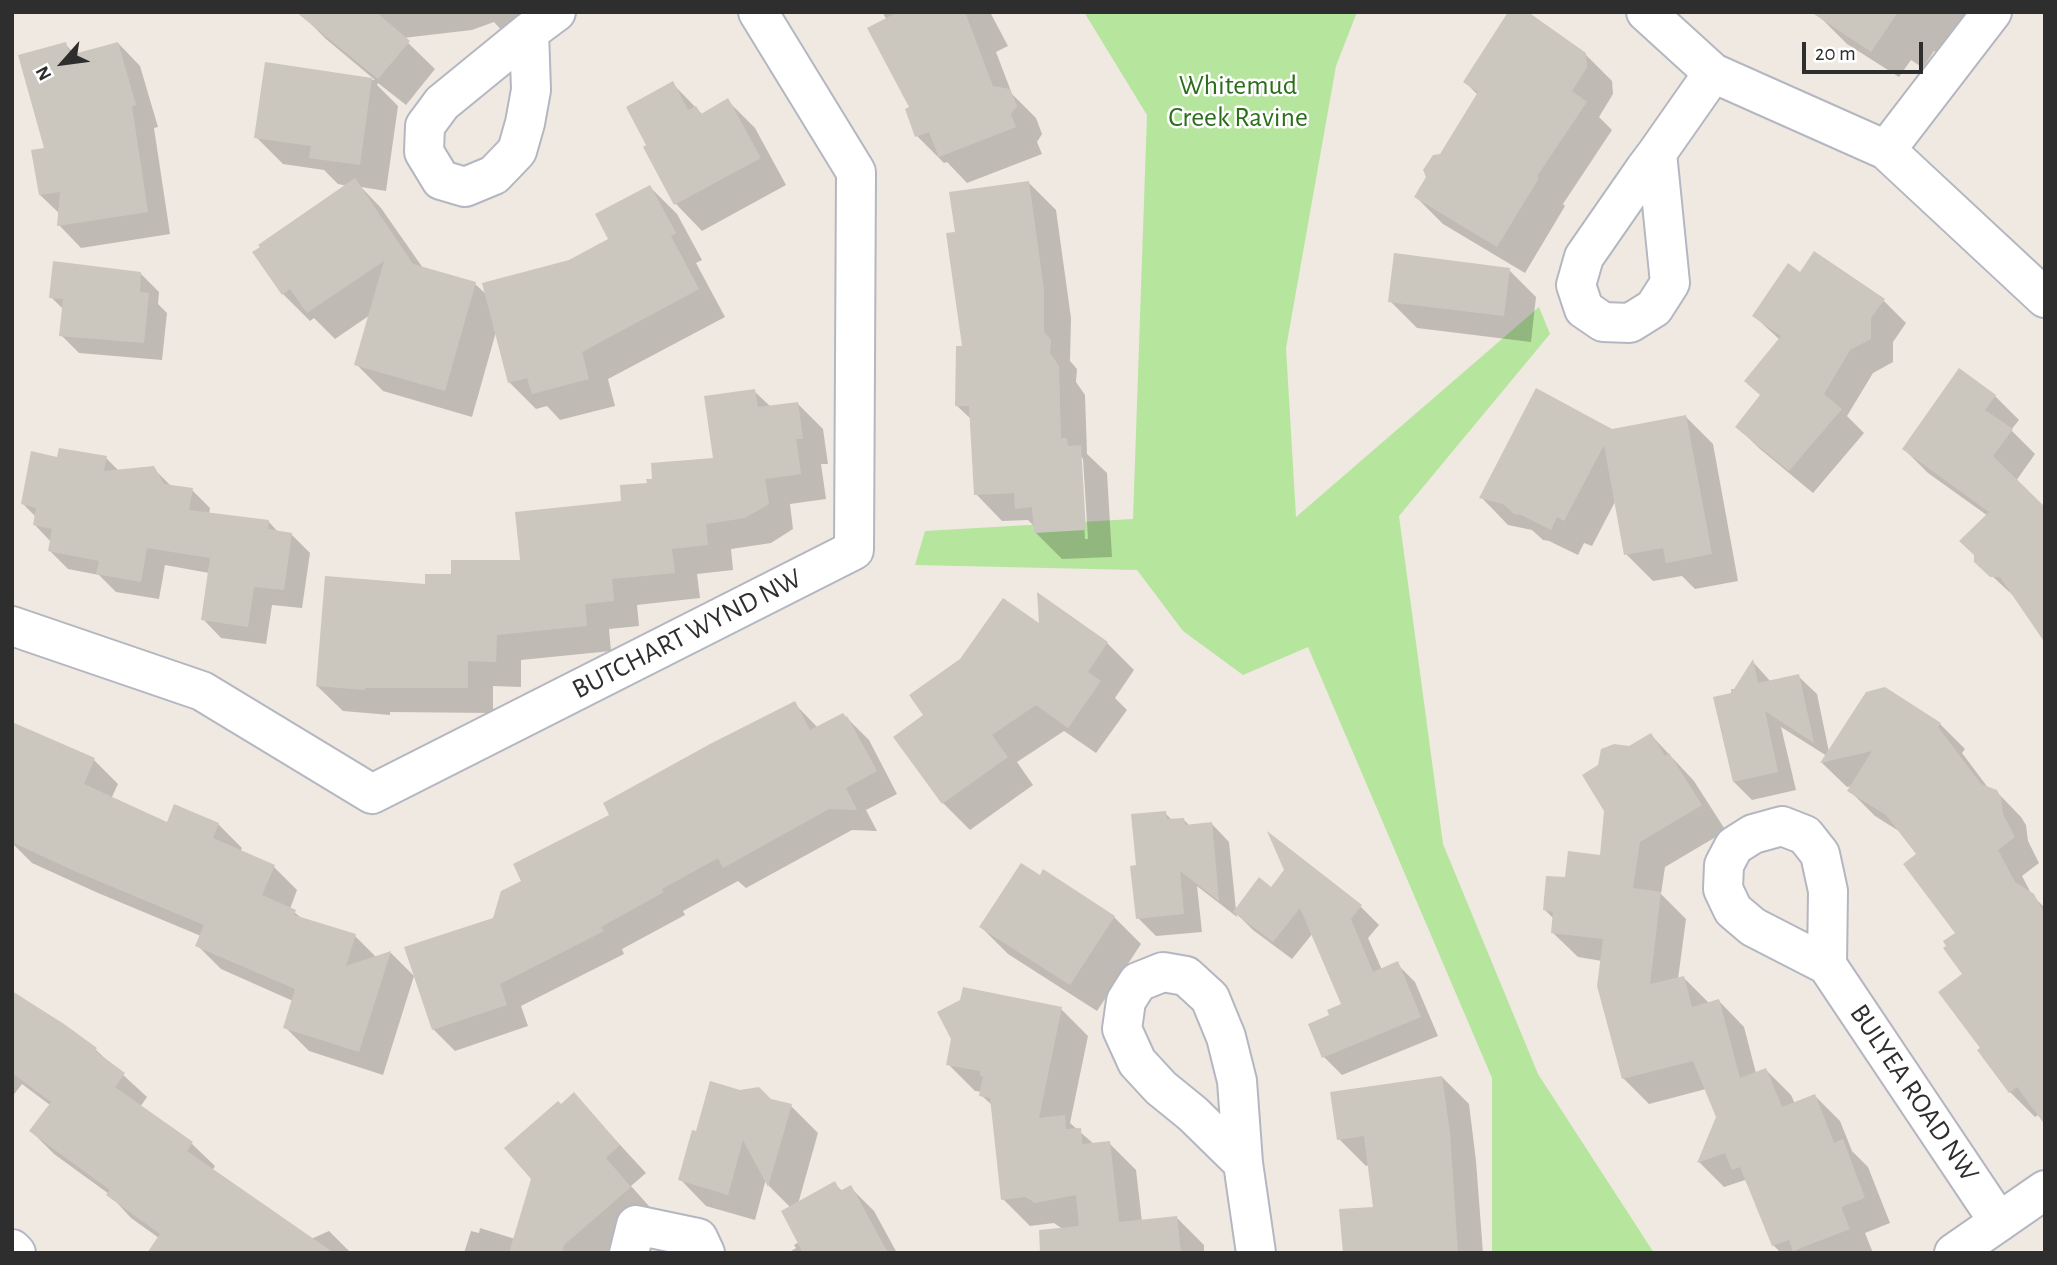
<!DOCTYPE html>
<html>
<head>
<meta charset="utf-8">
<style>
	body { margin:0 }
	#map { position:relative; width:2057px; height:1265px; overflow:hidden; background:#efe9e1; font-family:"Alegreya Sans",sans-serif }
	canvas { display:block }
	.frame { position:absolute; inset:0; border:14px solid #2e2e2e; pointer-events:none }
	.north { position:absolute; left:28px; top:28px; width:70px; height:70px; -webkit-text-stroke:5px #fff; paint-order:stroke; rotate:242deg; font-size:19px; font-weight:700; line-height:28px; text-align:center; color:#2e2e2e }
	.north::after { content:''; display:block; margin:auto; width:24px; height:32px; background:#2e2e2e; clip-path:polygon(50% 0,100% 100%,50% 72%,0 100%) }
	.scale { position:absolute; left:1802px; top:42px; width:121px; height:32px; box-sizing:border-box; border:4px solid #2e2e2e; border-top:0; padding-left:9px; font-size:21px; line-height:24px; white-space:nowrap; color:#2e2e2e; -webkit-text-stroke:5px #fff; paint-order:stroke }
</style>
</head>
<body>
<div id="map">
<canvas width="2057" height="1265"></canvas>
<div class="frame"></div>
<div class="north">N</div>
<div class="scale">20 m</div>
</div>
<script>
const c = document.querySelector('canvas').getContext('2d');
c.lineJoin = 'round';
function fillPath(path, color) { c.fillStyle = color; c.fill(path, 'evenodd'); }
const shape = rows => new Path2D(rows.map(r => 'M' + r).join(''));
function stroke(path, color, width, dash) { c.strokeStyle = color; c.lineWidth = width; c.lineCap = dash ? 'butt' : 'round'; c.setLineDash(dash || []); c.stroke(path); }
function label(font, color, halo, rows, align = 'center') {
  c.font = font + ' "Alegreya Sans",sans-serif'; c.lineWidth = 5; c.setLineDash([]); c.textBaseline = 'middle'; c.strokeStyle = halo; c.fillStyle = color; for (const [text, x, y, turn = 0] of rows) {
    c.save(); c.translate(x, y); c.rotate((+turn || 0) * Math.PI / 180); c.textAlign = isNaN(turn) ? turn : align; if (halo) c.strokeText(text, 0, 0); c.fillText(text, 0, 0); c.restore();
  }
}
const green = shape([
	[1084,12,1357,12,1336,66,1286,348,1296,517,1539,307,1550,334,1399,516,1443,844,1538,1074,1654,1253,1492,1253,1492,1078,1308,647,1243,675,1183,631,1137,570,915,565,925,531,1133,519,1147,115]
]);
const shadow = shape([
	[299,12,533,12,503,32,494,22,472,30,403,38,435,69,406,105,378,83,377,85,398,106,386,191,361,187,381,208,423,268,475,284,487,295,570,262,611,240,650,187,677,214,702,260,696,263,725,317,608,379,615,406,560,420,547,406,536,409,509,382,496,332,472,417,383,391,356,364,370,315,335,339,314,318,310,321,283,294,348,186,338,184,324,170,283,164,256,137,266,64,375,80,326,39],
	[882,12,990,12,1008,46,996,52,1012,94,1036,118,1042,134,1037,142,1042,154,967,183,947,162,944,163,917,136,907,110,911,108,887,20],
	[1823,12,1969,12,1940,55,1934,51,1923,68,1911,60,1899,77,1847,44,1820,17],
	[118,43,140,66,158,127,154,128,170,234,81,248,59,225,60,214,40,195,46,149,65,44,76,55],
	[1585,54,1612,81,1613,94,1599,117,1612,130,1563,204,1565,206,1525,273,1443,224,1416,197,1478,95,1465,82],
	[672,83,703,115,728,101,755,128,786,185,702,231,676,204],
	[1029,183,1056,210,1071,318,1070,361,1077,369,1076,382,1085,395,1087,454,1107,473,1112,557,1062,559,1035,532,1035,527,1028,520,1002,521,976,494,972,420,956,405,964,347,957,234],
	[1080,455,1083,459,1088,539,1085,539],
	[1509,270,1536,297,1531,342,1417,328,1390,301],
	[141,274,159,292,158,304,167,313,162,360,79,353,61,335,64,310,51,297],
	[1800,274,1883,300,1906,323,1893,342,1893,362,1873,373,1847,416,1864,433,1813,493,1760,449,1737,427,1761,396,1780,340,1754,316],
	[754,391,771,407,797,403,823,429,828,464,821,464,826,499,790,504,793,529,771,543,731,549,733,570,697,574,700,598,637,605,639,626,609,629,611,651,521,660,521,687,493,686,493,713,390,712,390,715,343,711,317,686,427,586,453,576,522,562,623,503,649,484,715,459],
	[1995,396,2019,420,2011,430,2035,454,2016,481,2043,508,2045,506,2045,639,2018,600,1976,561,1988,516,1928,473,1904,449],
	[1686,417,1713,444,1738,581,1695,589,1682,576,1653,581,1626,554,1616,500,1592,546,1584,543,1578,555,1549,541,1543,540,1532,530,1508,525,1482,498,1612,431],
	[106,458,119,471,153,468,172,487,192,490,210,508,209,514,269,522,279,533,291,534,310,553,302,608,272,605,266,644,221,638,203,619,209,573,165,565,159,599,116,592,99,575,68,569,50,551,51,542,35,525,36,517,23,504,59,459],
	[1039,596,1107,643,1134,670,1115,698,1127,710,1096,753,1064,731,1017,762,1033,785,970,830,943,803,895,737,1041,627],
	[1753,662,1771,682,1798,676,1817,694,1829,752,1940,724,1965,749,1962,753,1989,789,1996,791,2021,817,2026,825,2028,841,2039,863,2022,876,2032,895,2045,908,2045,1119,2040,1114,2035,1117,2010,1092,1979,1051,1982,1048,1957,933,1918,855,1902,833,1875,816,1850,791,1853,786,1847,787,1822,763,1827,756,1781,727,1796,790,1752,800,1734,782,1733,694],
	[794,703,818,728,847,718,869,740,897,794,866,810,877,831,852,830,746,888,738,881,683,911,685,915,622,949,624,954,521,1006,528,1026,455,1051,433,1029,494,919,524,882,612,816],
	[12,725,94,760,118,784,111,799,168,824,218,824,242,848,240,852,274,867,297,890,290,909,303,919,355,936,377,958,391,953,414,976,383,1075,309,1051,285,1027,293,1001,221,969,197,945,201,936,98,893,32,863,12,843],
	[1651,735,1694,781,1726,831,1665,867,1661,894,1686,919,1678,979,1683,977,1710,1004,1719,1001,1744,1027,1756,1073,1766,1070,1791,1095,1795,1104,1815,1096,1840,1121,1852,1151,1868,1167,1890,1223,1865,1233,1873,1253,1781,1253,1773,1245,1748,1184,1745,1180,1724,1187,1699,1162,1718,1117,1706,1089,1649,1104,1623,1078,1602,961,1578,957,1552,932,1554,919,1545,910,1567,879,1601,857,1629,748],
	[1165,813,1173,821,1184,820,1190,826,1211,823,1229,842,1236,910,1271,889,1361,907,1379,925,1368,938,1382,970,1397,964,1415,982,1438,1036,1342,1075,1324,1057,1331,1016,1343,1005,1313,933,1292,959,1253,930,1236,913,1237,917,1197,886,1202,932,1156,936,1138,918,1138,867],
	[1114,917,1141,944,1097,1011,1008,954,981,927],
	[12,993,63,1025,96,1050,147,1097,140,1107,192,1144,215,1166,212,1171,311,1239,329,1231,351,1253,168,1253,159,1238,131,1218,109,1194,54,1154,31,1131,50,1105,22,1084,12,1097],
	[1061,1009,1088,1036,1070,1123,1095,1145,1109,1143,1136,1170,1142,1222,1177,1218,1204,1245,1204,1253,1083,1253,1064,1230,1054,1223,1030,1226,1003,1199,993,1106,981,1095,982,1092,975,1091,948,1064],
	[1442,1077,1469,1104,1476,1161,1483,1253,1345,1253,1375,1208,1369,1165,1366,1166,1339,1139],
	[574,1095,646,1173,631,1186,656,1214,613,1253,464,1253,471,1231,479,1233,480,1228,515,1239,561,1106],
	[770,1100,791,1106,818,1133,798,1204,835,1184,843,1192,851,1188,874,1211,897,1253,788,1253,796,1248,794,1245,799,1242,791,1208,769,1186,766,1179,755,1220,706,1206,680,1179,697,1133]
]);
const building = shape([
	[296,12,376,12,410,41,378,79],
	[898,12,965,12,993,86,1010,89,1017,106,1011,114,1016,127,939,157,929,132,915,137,905,109,909,107,867,28],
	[1508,12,1528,12,1586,53,1587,67,1572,91,1587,102,1537,176,1539,178,1497,247,1414,197,1426,177,1423,170,1433,155,1440,154,1478,92,1463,82],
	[1811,12,1898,12,1871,52],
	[66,42,70,55,118,42,136,105,132,106,148,212,57,226,60,192,39,195,31,150,44,148,18,55],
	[265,62,372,78,360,165,309,158,311,146,254,138],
	[673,81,688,110,696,106,701,114,728,98,761,158,674,205,643,147,646,145,626,107],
	[355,178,413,264,476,282,445,391,354,365,384,261,307,313,290,289,282,295,252,252,260,247,258,245],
	[1029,181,1044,290,1044,332,1051,340,1050,353,1059,366,1061,438,1067,438,1068,446,1081,445,1086,530,1034,533,1032,507,1015,509,1014,493,974,495,969,406,955,406,956,346,962,346,946,233,955,232,949,192],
	[650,185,676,233,671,236,699,289,582,352,589,379,532,394,527,378,508,383,482,283,569,260,608,239,595,214],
	[1814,251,1885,299,1871,318,1871,339,1850,350,1824,394,1842,409,1789,471,1735,427,1760,395,1744,381,1781,336,1752,316,1788,263,1800,272],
	[1394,253,1510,268,1504,316,1388,302],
	[53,261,141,272,140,292,149,293,144,343,59,336,63,299,49,298],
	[1959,368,1996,395,1985,410,2013,429,1993,456,2045,507,2045,643,2000,577,1990,577,1974,562,1974,555,1959,541,1989,512,1902,449],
	[1536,388,1612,429,1686,415,1712,554,1666,563,1663,548,1624,555,1604,445,1564,521,1557,517,1551,530,1521,515,1514,514,1503,504,1479,498],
	[755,389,758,407,798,402,803,439,796,439,801,474,765,479,769,504,745,518,706,524,708,545,672,549,675,573,612,579,614,601,585,604,587,626,497,635,496,662,468,661,468,688,365,688,365,690,316,686,325,576,425,584,425,574,451,574,451,560,520,560,515,512,621,501,620,485,647,483,646,479,652,479,651,463,713,458,704,396],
	[59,448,107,456,104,471,154,466,164,484,193,488,189,510,269,520,268,529,292,533,284,590,254,587,248,627,201,620,210,558,147,548,141,582,96,574,99,561,48,551,52,529,33,525,36,508,21,504,31,451,57,457],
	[1037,592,1108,642,1088,672,1101,681,1068,728,1036,705,992,735,1008,757,942,804,893,737,923,715,909,695,960,659,1003,598,1039,623],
	[1753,659,1758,683,1799,674,1814,743,1765,711,1778,772,1733,782,1713,697,1731,693,1731,689,1734,689],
	[1885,687,1941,723,1938,727,1981,784,1997,790,2001,798,2003,814,2015,837,1998,850,2015,882,2034,894,2045,915,2045,1125,2017,1087,2009,1093,1977,1050,1980,1048,1938,992,1962,974,1943,948,1946,946,1943,941,1955,933,1903,864,1916,854,1886,815,1847,791,1872,751,1820,763,1866,692],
	[795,701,810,730,843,713,846,717,847,716,877,771,846,788,857,810,829,809,723,868,718,858,662,889,664,892,601,927,604,931,500,984,507,1005,432,1030,404,947,493,918,501,891,521,881,513,864,609,815,603,803,710,744],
	[12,722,95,758,84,784,167,822,174,804,219,823,213,838,275,865,262,895,296,910,294,915,356,934,346,966,391,951,359,1052,283,1028,295,989,195,946,204,925,72,870,12,842],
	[1651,733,1665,756,1669,753,1702,805,1640,842,1633,888,1661,892,1650,984,1684,976,1692,1007,1719,999,1740,1078,1766,1068,1782,1107,1815,1094,1834,1143,1843,1139,1865,1198,1841,1207,1850,1229,1793,1251,1789,1240,1772,1246,1740,1167,1732,1170,1725,1153,1697,1163,1716,1117,1693,1061,1622,1079,1597,986,1603,939,1551,933,1553,912,1543,910,1546,876,1565,877,1568,851,1600,855,1604,811,1582,775,1598,765,1601,749,1614,744,1629,746],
	[1166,811,1167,819,1184,818,1185,825,1212,822,1219,901,1180,871,1184,914,1136,919,1130,866,1136,865,1131,814],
	[1267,831,1362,905,1351,919,1373,972,1398,961,1421,1017,1322,1058,1308,1024,1329,1015,1327,1010,1341,1004,1300,908,1273,942,1233,912,1259,877,1271,887,1284,870],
	[1021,863,1040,875,1043,869,1115,916,1070,985,979,927],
	[963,987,1062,1007,1039,1118,1065,1115,1066,1129,1081,1128,1082,1144,1110,1141,1119,1222,1177,1216,1181,1253,1040,1253,1039,1230,1079,1226,1076,1195,1035,1203,1026,1197,1001,1200,990,1098,979,1096,983,1076,980,1076,980,1071,946,1065,951,1039,937,1012,960,1000],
	[12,991,64,1024,97,1048,95,1051,125,1073,115,1087,193,1142,187,1151,334,1253,147,1253,160,1234,106,1195,110,1190,29,1131,51,1102,12,1073],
	[1442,1076,1450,1133,1458,1253,1343,1253,1339,1209,1373,1207,1364,1136,1337,1140,1330,1092],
	[710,1081,740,1090,759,1087,771,1099,792,1104,768,1187,743,1140,728,1195,678,1180,692,1130,696,1131],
	[574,1092,620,1145,606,1158,631,1187,564,1245,562,1253,509,1253,531,1179,504,1148,558,1101,561,1104],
	[835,1181,840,1191,851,1185,888,1253,803,1253,781,1211]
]);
const minor = shape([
	[1646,12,1713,73,1886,150,2045,298],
	[529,32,531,90,525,123,517,151,494,175,465,187,441,180,424,152,425,126,442,103,529,32,556,12],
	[1886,150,1992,12],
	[1657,153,1670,283,1654,308,1630,323,1603,322,1584,309,1576,285,1584,257,1645,169,1657,153,1713,73],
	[12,626,202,691,372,794,854,550,856,172,758,12],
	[1827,965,1753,927,1733,910,1723,889,1724,865,1734,846,1753,834,1782,826,1805,835,1820,854,1828,891,1827,965,1999,1222],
	[1243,1163,1193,1114,1161,1088,1137,1062,1122,1029,1126,1001,1138,982,1163,972,1186,976,1210,998,1226,1037,1237,1081,1243,1163,1256,1253],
	[12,1249,16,1253],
	[629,1253,636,1225,698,1238,705,1253],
	[1954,1253,2045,1190]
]);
const parkNames = [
	["Whitemud",1238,86],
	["Creek Ravine",1238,118]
];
const streetNames = [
	["BUTCHART WYND NW",687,634,-27],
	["BULYEA ROAD NW",1914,1093,56]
];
fillPath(green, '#b6e59e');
fillPath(shadow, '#0003');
fillPath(building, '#cbc7bf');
stroke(minor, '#b4b7c1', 42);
stroke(minor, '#fff', 38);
label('28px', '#2c6e1b', '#fff', parkNames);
label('28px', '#2e2e2e', '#fff', streetNames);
</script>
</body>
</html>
